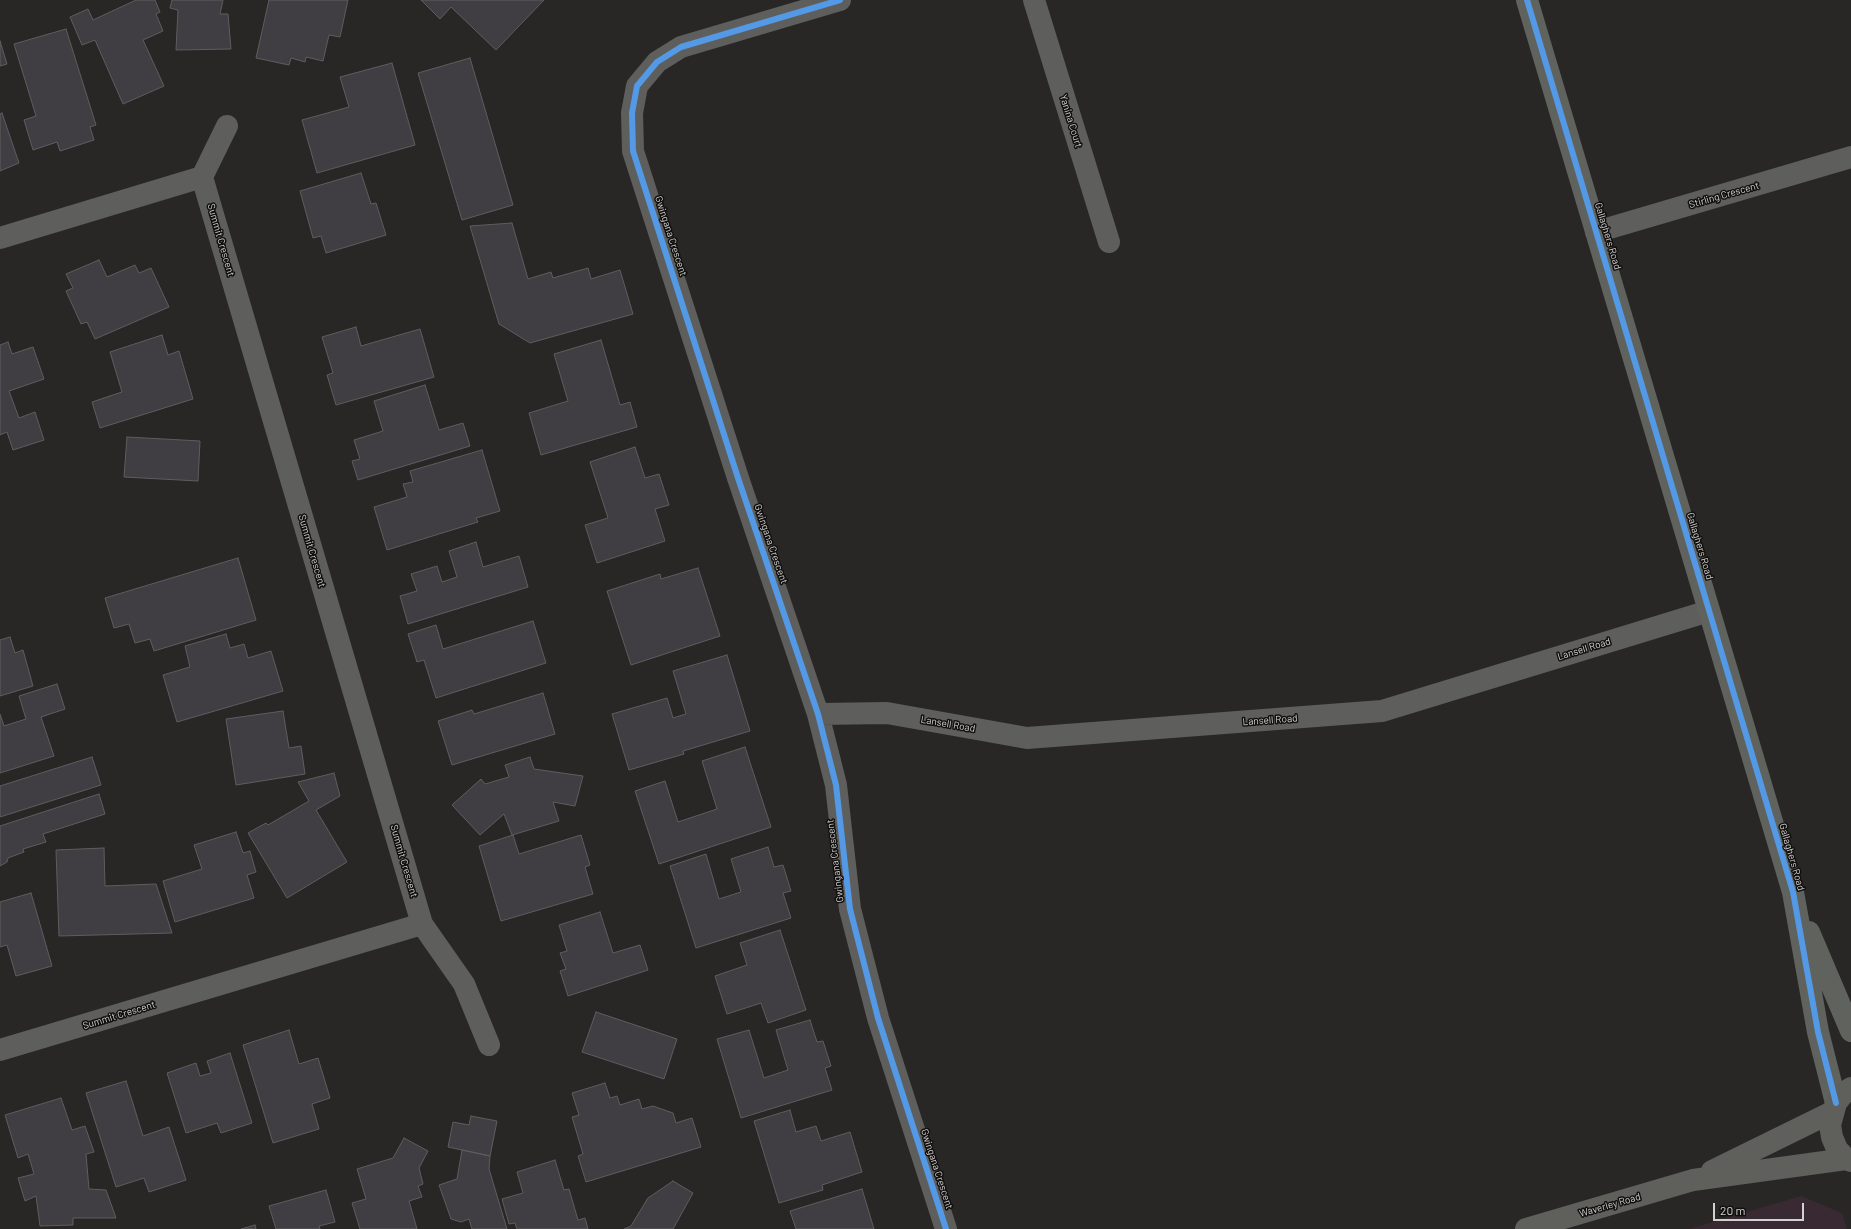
<!DOCTYPE html>
<html>
<head>
<meta charset="utf-8">
<style>
	body { margin:0 }
	#map { position:relative; width:1851px; height:1229px; overflow:hidden; background:#282726; font-family:Barlow,sans-serif }
	canvas { display:block }
	.scale { position:absolute; left:1713px; top:1203px; width:91px; height:18px; box-sizing:border-box; border:2px solid #d3d1d0; border-top:0; padding-left:5px; font-size:12px; line-height:14px; white-space:nowrap; color:#d3d1d0; -webkit-text-stroke:3px #11100f; paint-order:stroke }
</style>
</head>
<body>
<div id="map">
<canvas width="1851" height="1229"></canvas>
<div class="scale">20 m</div>
</div>
<script>
const c = document.querySelector('canvas').getContext('2d');
c.lineJoin = 'round';
function fillPath(path, color) { c.fillStyle = color; c.fill(path, 'evenodd'); }
const shape = rows => new Path2D(rows.map(r => 'M' + r).join(''));
function stroke(path, color, width, dash) { c.strokeStyle = color; c.lineWidth = width; c.lineCap = dash ? 'butt' : 'round'; c.setLineDash(dash || []); c.stroke(path); }
function label(font, color, halo, rows, align = 'center') {
  c.font = font + ' Barlow,sans-serif'; c.lineWidth = 3; c.setLineDash([]); c.textBaseline = 'middle'; c.strokeStyle = halo; c.fillStyle = color; for (const [text, x, y, turn = 0] of rows) {
    c.save(); c.translate(x, y); c.rotate((+turn || 0) * Math.PI / 180); c.textAlign = isNaN(turn) ? turn : align; if (halo) c.strokeText(text, 0, 0); c.fillText(text, 0, 0); c.restore();
  }
}
const education = shape([
	[1801,1196,1842,1213,1847,1229,1689,1229]
]);
const building = shape([
	[136,0,155,0,160,12,156,14,163,31,143,40,164,86,123,104,95,40,82,45,70,17,88,9,93,20,136,0],
	[172,0,223,0,220,14,228,14,231,49,176,50,178,10,170,8,172,0],
	[269,0,348,0,340,37,329,35,323,61,306,57,305,62,291,58,289,65,256,58,269,0],
	[421,0,544,0,496,50,451,7,440,19,421,0],
	[66,29,96,125,90,127,94,140,60,151,57,142,33,150,24,120,36,116,14,44,66,29],
	[0,41,7,64,0,66,0,41],
	[470,58,513,205,462,220,418,73,470,58],
	[392,63,415,145,317,173,302,120,349,107,340,77,392,63],
	[2,113,19,163,0,171,0,114,2,113],
	[361,173,371,204,376,203,386,235,326,253,321,236,313,238,300,191,361,173],
	[512,223,528,279,551,272,553,278,588,268,591,279,620,270,633,314,530,343,499,324,470,226,512,223],
	[99,260,107,277,135,265,139,273,151,268,169,307,95,339,87,322,81,324,66,291,73,288,66,274,99,260],
	[356,327,361,346,420,329,434,377,336,405,327,375,333,373,322,337,356,327],
	[162,335,168,355,179,351,193,399,100,428,92,402,122,392,110,352,162,335],
	[601,340,620,405,630,402,637,427,541,455,529,413,568,401,554,354,601,340],
	[8,342,12,354,33,347,44,379,9,391,19,418,35,412,44,440,13,450,7,432,0,435,0,345,8,342],
	[425,385,439,430,463,423,470,446,358,480,352,461,360,459,354,440,383,431,374,401,425,385],
	[127,437,200,441,198,481,124,477,127,437],
	[635,447,645,478,659,474,669,505,655,509,665,541,597,563,585,525,608,518,590,462,635,447],
	[482,450,500,511,476,518,478,522,387,550,374,507,407,497,403,484,413,482,410,471,482,450],
	[476,542,483,567,519,556,528,587,408,624,400,596,417,591,411,574,437,566,442,582,457,577,449,551,476,542],
	[238,558,256,620,154,651,150,639,135,643,129,624,114,628,105,598,238,558],
	[698,568,720,636,631,665,607,591,660,574,661,579,698,568],
	[533,621,546,663,436,698,424,660,417,662,408,634,436,625,443,649,533,621],
	[226,634,230,648,244,644,248,658,271,651,283,691,177,722,163,675,190,667,185,646,226,634],
	[10,637,15,653,23,650,33,686,0,696,0,640,10,637],
	[727,655,750,731,683,751,684,754,629,770,612,714,667,698,673,718,686,714,673,671,727,655],
	[57,684,65,709,41,717,54,756,0,773,0,714,4,726,26,719,19,696,57,684],
	[543,693,555,734,452,765,438,721,472,710,474,714,543,693],
	[283,711,289,748,301,746,305,774,236,785,226,719,283,711],
	[745,747,771,827,659,864,635,791,665,781,678,822,717,809,702,761,745,747],
	[92,757,101,785,0,817,0,786,92,757],
	[530,757,534,769,583,776,575,806,553,802,559,821,512,835,504,814,480,835,452,805,481,779,485,784,509,777,505,765,530,757],
	[334,773,340,796,316,810,347,862,287,898,248,833,266,823,268,825,309,801,298,782,334,773],
	[99,794,105,814,43,834,46,842,23,849,24,852,8,858,7,862,0,866,0,826,99,794],
	[236,832,243,853,250,851,256,872,247,875,254,898,175,922,163,881,202,869,194,845,236,832],
	[513,835,519,854,581,835,590,865,585,867,593,894,501,921,479,846,513,835],
	[768,847,774,867,783,865,791,891,783,893,791,918,696,948,670,866,706,854,719,899,741,892,731,859,768,847],
	[104,848,105,886,156,884,172,933,59,936,56,850,104,848],
	[31,893,52,966,16,976,7,945,0,947,0,902,31,893],
	[600,912,613,953,640,945,648,970,568,996,560,971,566,969,560,953,567,951,559,925,600,912],
	[780,930,806,1010,768,1023,761,1003,727,1014,715,976,747,965,740,943,780,930],
	[596,1012,677,1039,664,1079,582,1052,596,1012],
	[810,1020,817,1042,823,1041,831,1066,825,1068,832,1090,741,1118,717,1039,749,1030,764,1078,788,1070,776,1030,810,1020],
	[289,1030,299,1064,318,1058,330,1098,312,1104,319,1129,273,1143,243,1045,289,1030],
	[230,1053,252,1123,221,1133,217,1123,186,1133,167,1073,196,1063,200,1076,211,1073,207,1061,230,1053],
	[126,1081,143,1136,169,1127,186,1180,149,1192,144,1178,116,1187,86,1093,126,1081],
	[605,1083,610,1098,617,1096,620,1105,639,1099,642,1109,653,1106,673,1113,676,1123,692,1118,701,1147,586,1182,578,1156,583,1154,572,1117,579,1115,572,1093,605,1083],
	[61,1098,72,1130,85,1126,94,1152,86,1154,89,1189,106,1190,116,1218,73,1218,73,1225,40,1226,36,1196,25,1201,18,1178,34,1174,28,1154,18,1158,5,1115,61,1098],
	[790,1110,796,1132,816,1126,821,1141,850,1132,862,1172,822,1185,823,1190,779,1203,754,1121,790,1110],
	[471,1116,497,1121,490,1156,448,1147,453,1122,469,1125,471,1116],
	[404,1138,428,1151,419,1168,423,1184,418,1186,422,1197,409,1201,417,1229,360,1229,352,1203,366,1199,357,1169,393,1158,404,1138],
	[462,1150,490,1156,489,1169,507,1229,472,1229,469,1219,461,1222,451,1219,439,1185,457,1179,462,1150],
	[555,1160,564,1190,569,1189,578,1220,585,1218,588,1229,517,1229,515,1223,509,1224,502,1199,523,1193,517,1172,555,1160],
	[673,1181,693,1193,673,1229,624,1229,631,1226,648,1198,673,1181],
	[862,1189,874,1229,796,1229,790,1211,862,1189],
	[326,1190,335,1222,319,1226,320,1229,276,1229,269,1206,326,1190],
	[255,1225,256,1229,241,1229,255,1225]
]);
const street = shape([
	[840,0,681,47,657,62,637,86,632,113,633,151,738,478,818,714,836,785,850,909,878,1018,946,1229],
	[1034,0,1109,242],
	[202,177,227,126],
	[1596,232,1851,157],
	[0,238,202,177,422,924,464,984,489,1045],
	[818,714,887,713,1027,738,1382,711,1709,611],
	[0,1050,422,924]
]);
const secondary = shape([
	[1527,0,1793,892,1818,1032,1836,1103],
	[1809,932,1851,1031]
]);
const primary = shape([
	[1851,1088,1844,1093,1836,1103,1830,1125,1832,1137,1837,1149,1846,1159,1851,1161],
	[1712,1171,1832,1112],
	[1526,1229,1693,1180,1846,1159]
]);
const cycleway = shape([
	[840,0,681,47,657,62,637,86,632,113,633,151,738,478,818,714,836,785,850,909,878,1018,946,1229],
	[1527,0,1793,892,1818,1032,1836,1103]
]);
const streetNames = [
	["Yanina Court",1071,121,73],
	["Stirling Crescent",1724,195,-16],
	["Gwingana Crescent",671,236,72],
	["Gallaghers Road",1608,236,73],
	["Summit Crescent",221,240,74],
	["Gwingana Crescent",771,544,71],
	["Gallaghers Road",1700,546,73],
	["Summit Crescent",312,551,74],
	["Lansell Road",1584,649,-17],
	["Lansell Road",1270,720,-4],
	["Lansell Road",948,724,10],
	["Gallaghers Road",1792,857,74],
	["Summit Crescent",404,861,74],
	["Gwingana Crescent",835,861,-97],
	["Summit Crescent",119,1015,-17],
	["Gwingana Crescent",937,1169,72],
	["Waverley Road",1610,1205,-16]
];
fillPath(education, '#382932');
fillPath(building, '#413e43');
stroke(building, '#5e5e5e', 1);
stroke(street, '#5e5f5c', 22);
stroke(secondary, '#60625d', 22);
stroke(primary, '#5f605c', 22);
stroke(cycleway, '#5399e6', 6);
label('10px', '#d3d1d0', '#11100f', streetNames);
</script>
</body>
</html>
